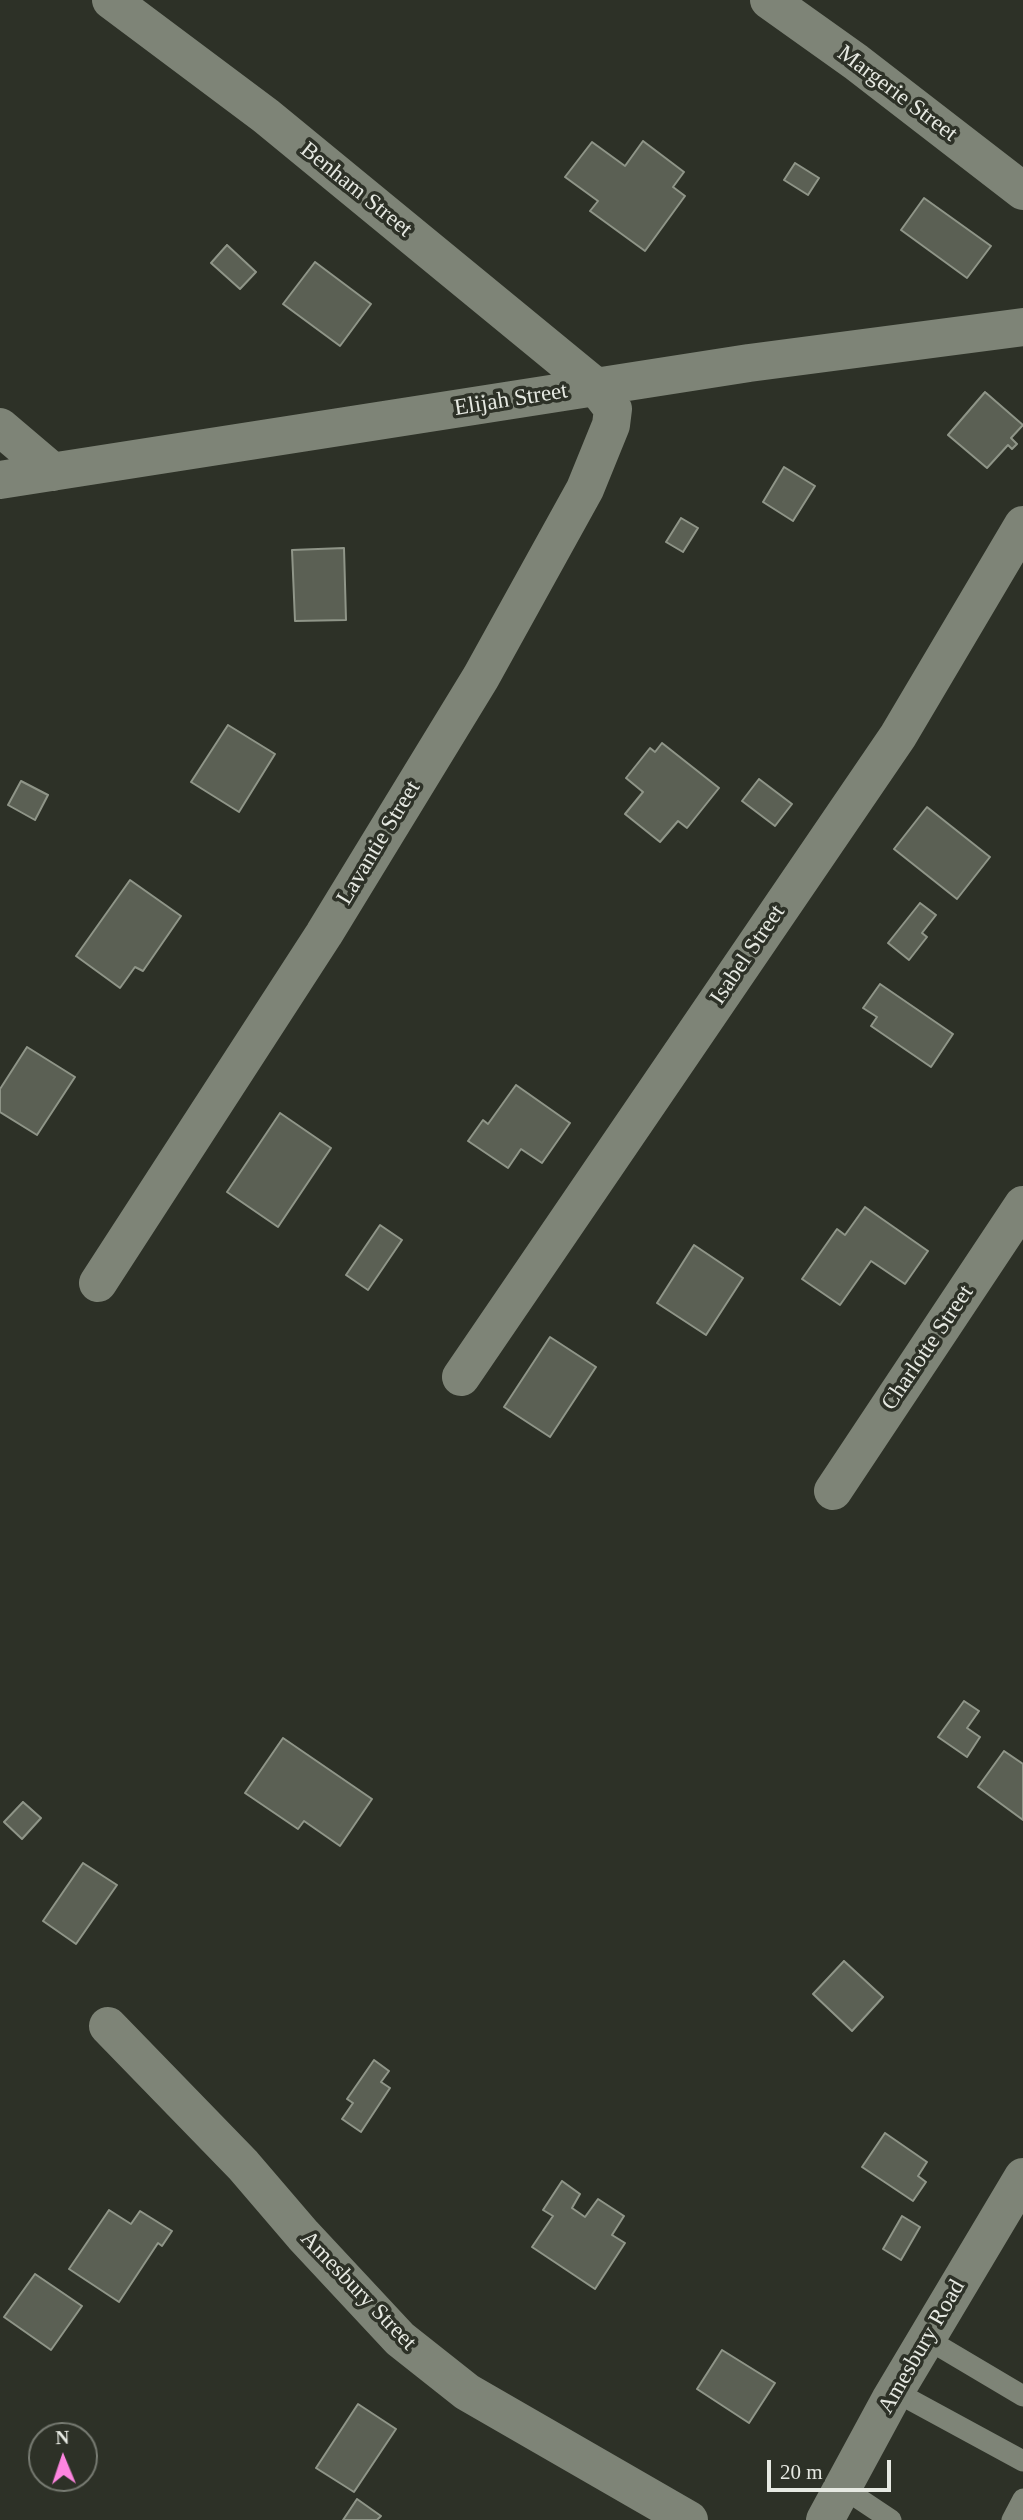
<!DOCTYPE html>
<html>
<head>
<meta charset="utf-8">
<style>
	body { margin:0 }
	#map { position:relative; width:1023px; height:2520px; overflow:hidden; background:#2d3127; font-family:Georgia,serif }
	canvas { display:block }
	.north { position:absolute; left:28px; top:2422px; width:70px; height:70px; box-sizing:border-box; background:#2d3127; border:2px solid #777b72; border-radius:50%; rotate:358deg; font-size:19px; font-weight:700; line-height:28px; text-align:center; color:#e6e9e2 }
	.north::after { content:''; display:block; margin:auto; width:24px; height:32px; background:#fe85e0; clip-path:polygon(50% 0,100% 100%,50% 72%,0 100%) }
	.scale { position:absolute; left:767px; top:2460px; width:124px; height:32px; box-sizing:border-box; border:4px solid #e6e9e2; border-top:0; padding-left:9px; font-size:21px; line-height:24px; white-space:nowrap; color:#e6e9e2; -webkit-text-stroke:5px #2d3127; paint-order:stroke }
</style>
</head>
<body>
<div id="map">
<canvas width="1023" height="2520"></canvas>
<div class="north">N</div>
<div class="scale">20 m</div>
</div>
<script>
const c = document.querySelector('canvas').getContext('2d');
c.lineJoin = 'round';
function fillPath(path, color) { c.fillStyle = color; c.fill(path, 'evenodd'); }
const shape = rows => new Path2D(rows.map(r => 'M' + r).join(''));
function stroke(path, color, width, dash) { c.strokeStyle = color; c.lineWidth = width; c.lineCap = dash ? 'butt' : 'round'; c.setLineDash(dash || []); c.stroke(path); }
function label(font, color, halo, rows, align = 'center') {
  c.font = font + ' Georgia,serif'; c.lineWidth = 7; c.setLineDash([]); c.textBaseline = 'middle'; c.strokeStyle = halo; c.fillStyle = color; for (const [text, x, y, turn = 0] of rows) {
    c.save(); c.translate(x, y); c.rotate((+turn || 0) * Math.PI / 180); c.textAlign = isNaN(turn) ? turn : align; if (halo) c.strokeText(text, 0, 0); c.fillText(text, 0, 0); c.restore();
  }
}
const building = shape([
	[643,141,684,172,673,187,685,196,645,251,590,211,598,201,565,177,592,142,625,166,643,141],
	[795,163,819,178,808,195,784,180,795,163],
	[924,198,991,246,967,278,901,230,924,198],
	[227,245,256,272,240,289,211,263,227,245],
	[315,262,371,304,340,346,283,304,315,262],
	[985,392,1023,425,1011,438,1017,444,1012,449,1008,445,987,468,948,435,985,392],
	[784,467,815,486,793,521,763,502,784,467],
	[681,518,698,528,683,552,666,542,681,518],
	[344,548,346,620,295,621,292,550,344,548],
	[228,725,275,754,239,812,191,782,228,725],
	[662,743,719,788,687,828,678,821,660,842,625,814,643,792,626,778,650,748,655,752,662,743],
	[759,779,792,804,775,826,742,801,759,779],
	[21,781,48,795,35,820,8,805,21,781],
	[927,807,990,857,957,899,894,849,927,807],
	[130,880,181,916,143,971,135,967,120,988,76,956,130,880],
	[920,903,936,915,922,933,927,937,909,960,888,943,920,903],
	[880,984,953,1034,931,1067,871,1026,877,1017,863,1008,880,984],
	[27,1047,75,1077,37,1135,0,1112,0,1089,27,1047],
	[516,1085,570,1123,542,1163,521,1149,508,1168,468,1141,483,1120,488,1124,516,1085],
	[280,1113,331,1148,278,1227,227,1192,280,1113],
	[865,1207,928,1251,905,1284,871,1261,840,1305,802,1279,837,1229,845,1235,865,1207],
	[380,1225,402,1240,368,1290,346,1275,380,1225],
	[694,1245,743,1278,706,1335,657,1303,694,1245],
	[550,1337,596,1367,550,1437,504,1407,550,1337],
	[964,1701,979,1711,967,1728,980,1737,967,1757,938,1737,964,1701],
	[283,1738,372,1799,340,1846,304,1821,298,1829,245,1793,283,1738],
	[1004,1751,1023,1764,1023,1820,978,1787,1004,1751],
	[23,1802,41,1818,22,1839,4,1822,23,1802],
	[83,1863,117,1885,76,1944,43,1921,83,1863],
	[844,1961,883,1997,852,2031,813,1994,844,1961],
	[374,2060,389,2071,381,2082,390,2088,361,2132,342,2119,353,2103,347,2099,374,2060],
	[885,2133,927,2162,918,2176,926,2182,913,2201,862,2167,885,2133],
	[562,2181,580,2194,572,2208,585,2217,598,2199,624,2216,612,2235,625,2243,595,2289,532,2247,553,2216,543,2210,562,2181],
	[109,2210,131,2224,140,2211,172,2231,162,2246,158,2243,119,2302,69,2269,109,2210],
	[902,2216,920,2227,901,2260,883,2249,902,2216],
	[35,2274,82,2306,51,2350,4,2317,35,2274],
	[722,2350,775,2383,749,2423,697,2389,722,2350],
	[358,2404,396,2429,354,2492,316,2468,358,2404],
	[357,2499,381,2516,377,2520,343,2520,357,2499]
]);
const service = shape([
	[927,2339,1023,2396],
	[896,2392,1023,2461],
	[843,2488,891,2520],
	[1012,2520,1023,2499]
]);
const minor = shape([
	[769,0,856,62,1023,191],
	[0,427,53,472],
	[0,480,749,363,1023,327],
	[98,1283,324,934,481,677,585,489,611,425,613,409,596,387,266,116,111,0],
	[461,1377,898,736,1023,525],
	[833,1491,1023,1205],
	[108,2026,243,2165,303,2235,400,2339,467,2392,689,2520]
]);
const secondary = shape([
	[825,2520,890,2400,1023,2177]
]);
const streetNames = [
	["Margerie Street",897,94,37],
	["Benham Street",356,190,39],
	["Elijah Street",511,400,-9],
	["Lavantie Street",379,843,-59],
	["Isabel Street",748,955,-56],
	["Charlotte Street",928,1348,-56],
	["Amesbury Street",358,2291,46],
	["Amesbury Road",922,2347,-60]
];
fillPath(building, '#5b6054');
stroke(building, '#8f9588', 2);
stroke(service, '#7e8477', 21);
stroke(minor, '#7e8477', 38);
stroke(secondary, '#7e8477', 38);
label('23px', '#e6e9e2', '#2d3127', streetNames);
</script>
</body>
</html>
